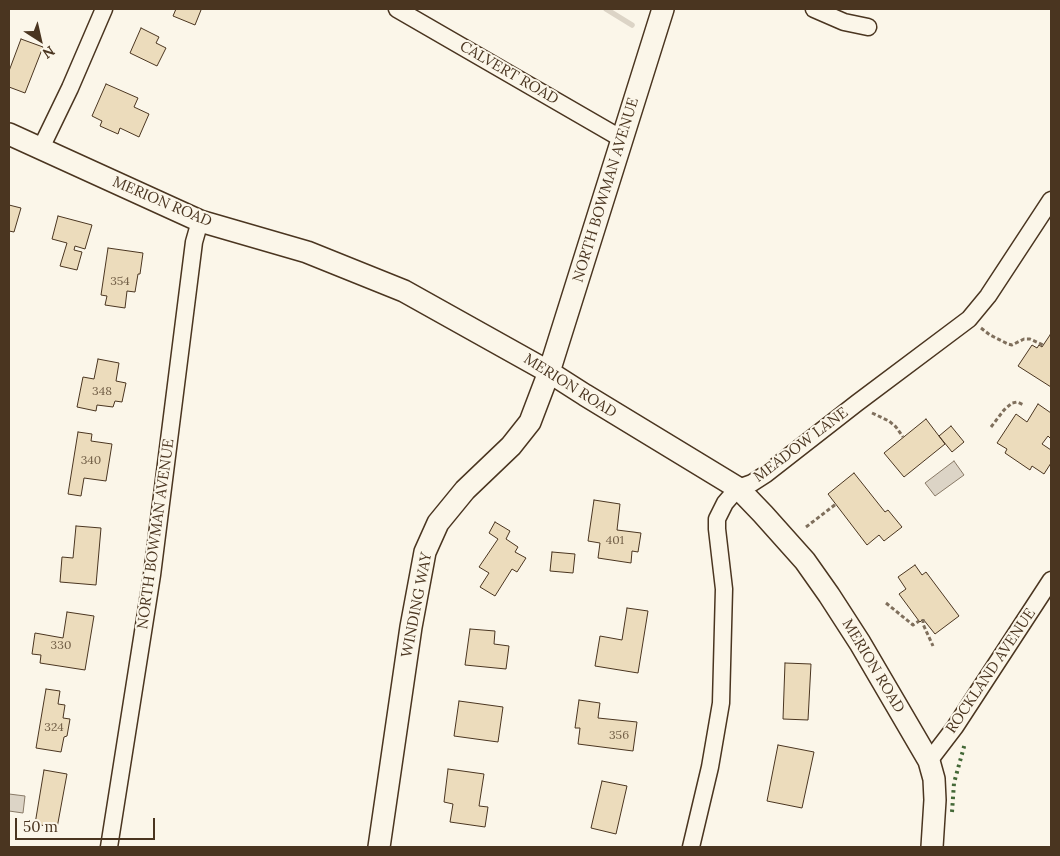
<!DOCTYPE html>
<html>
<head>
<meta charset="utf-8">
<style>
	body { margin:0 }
	#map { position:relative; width:1060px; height:856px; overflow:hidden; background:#fbf6e9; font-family:Lora,serif }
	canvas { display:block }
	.frame { position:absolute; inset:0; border:10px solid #4a3520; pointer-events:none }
	.north { position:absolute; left:15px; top:15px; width:50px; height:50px; -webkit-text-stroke:4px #fbf6e9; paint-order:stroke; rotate:145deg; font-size:14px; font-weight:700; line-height:20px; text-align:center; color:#4a3520 }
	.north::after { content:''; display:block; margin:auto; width:18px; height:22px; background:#4a3520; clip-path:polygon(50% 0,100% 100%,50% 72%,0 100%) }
	.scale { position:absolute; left:15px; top:818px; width:140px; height:22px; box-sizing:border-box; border:2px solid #4a3520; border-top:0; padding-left:6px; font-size:15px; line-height:18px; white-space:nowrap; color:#4a3520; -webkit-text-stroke:4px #fbf6e9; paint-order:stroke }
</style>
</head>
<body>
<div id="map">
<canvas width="1060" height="856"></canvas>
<div class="frame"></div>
<div class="north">N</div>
<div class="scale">50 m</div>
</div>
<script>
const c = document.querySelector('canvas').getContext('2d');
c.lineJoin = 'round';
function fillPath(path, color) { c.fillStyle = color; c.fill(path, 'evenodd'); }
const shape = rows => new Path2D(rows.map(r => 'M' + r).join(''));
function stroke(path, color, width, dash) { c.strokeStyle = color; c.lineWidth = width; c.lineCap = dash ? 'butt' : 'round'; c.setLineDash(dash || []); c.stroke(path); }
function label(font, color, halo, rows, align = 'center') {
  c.font = font + ' Lora,serif'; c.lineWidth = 4; c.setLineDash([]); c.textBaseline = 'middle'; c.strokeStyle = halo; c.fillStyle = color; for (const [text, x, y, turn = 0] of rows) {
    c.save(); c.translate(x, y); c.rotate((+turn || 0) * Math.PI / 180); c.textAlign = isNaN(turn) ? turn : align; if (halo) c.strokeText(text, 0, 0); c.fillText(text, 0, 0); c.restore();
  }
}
const water = shape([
	[954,461,964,475,935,496,925,483,954,461],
	[9,794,25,796,23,813,9,811,9,794]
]);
const stream = shape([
	[606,9,632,25]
]);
const building = shape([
	[176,9,199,9,201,10,195,25,173,16,176,9],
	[141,28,159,37,156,43,166,48,157,66,130,53,141,28],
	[21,39,43,47,25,93,9,87,9,71,21,39],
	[106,84,138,98,134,107,149,114,139,137,120,128,118,134,100,126,102,121,92,116,106,84],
	[9,205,21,208,14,232,9,231,9,205],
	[58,216,92,225,85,249,75,246,74,250,82,252,77,270,60,266,67,243,52,239,58,216],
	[108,248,143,253,140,274,138,274,135,292,127,291,125,308,105,305,107,296,101,295,108,248],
	[1050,335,1051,336,1051,387,1018,366,1032,345,1037,348,1039,345,1042,347,1050,335],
	[98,359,119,363,116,381,126,383,122,402,115,401,113,407,97,405,96,411,77,407,83,377,94,379,98,359],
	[1038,404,1051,413,1051,439,1048,436,1042,444,1051,450,1051,463,1044,474,1032,466,1030,470,1005,453,1007,449,997,443,1016,414,1027,422,1038,404],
	[926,419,945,444,904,477,884,453,926,419],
	[951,426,964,442,952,452,939,436,951,426],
	[78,432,92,434,91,441,112,444,106,481,84,478,81,496,68,494,78,432],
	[854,473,885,512,888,510,902,527,884,541,879,535,867,545,828,494,854,473],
	[594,500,620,504,617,530,641,533,638,552,632,551,631,563,598,558,600,543,588,541,594,500],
	[495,522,510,531,506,539,518,547,515,552,526,558,517,572,512,569,495,596,480,587,489,573,479,567,498,539,489,533,495,522],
	[76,526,101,528,96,585,60,582,62,557,73,558,76,526],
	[552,552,575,554,573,573,550,571,552,552],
	[915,565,922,575,926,572,959,616,935,634,923,619,920,622,919,621,899,594,906,589,898,577,915,565],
	[627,608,648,611,638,673,595,666,600,636,622,640,627,608],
	[67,612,94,616,85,670,40,663,41,655,32,654,35,633,63,638,67,612],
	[470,629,495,631,494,644,509,646,506,669,465,665,470,629],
	[785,663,811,664,808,720,783,719,785,663],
	[46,689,60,691,58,704,65,705,63,718,70,719,67,736,64,737,61,752,36,748,46,689],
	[579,700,600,703,598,718,637,722,633,751,578,744,580,728,575,728,579,700],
	[459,701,503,707,498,742,454,736,459,701],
	[778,745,814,752,802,808,767,801,778,745],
	[448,769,484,774,479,806,488,807,485,827,450,822,453,804,444,802,448,769],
	[44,770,67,774,57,828,35,824,44,770],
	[602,781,627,786,616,834,591,828,602,781]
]);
const path = shape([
	[981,328,990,335,1008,344,1012,345,1024,339,1030,339,1043,345],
	[872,413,889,421,896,427,903,437],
	[991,427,1004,410,1012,403,1017,402,1024,405],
	[806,527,836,504],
	[886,603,913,625,919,621],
	[923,619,923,624,933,646]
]);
const minor = shape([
	[397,9,622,139],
	[814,9,844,22,868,27],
	[41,148,70,88,104,9],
	[929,761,955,727,1051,580],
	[109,847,152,575,194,242,200,221],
	[691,847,710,767,721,703,724,589,717,529,717,519,725,503,738,488,752,483,766,474,857,403,969,319,988,296,1051,200]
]);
const tertiary = shape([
	[9,134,200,221,307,252,404,291,549,372,585,395,738,488,763,514,805,561,829,595,860,643,929,761,934,779,935,800,932,847],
	[379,847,411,627,425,552,438,523,465,490,511,446,530,422,549,372,663,9]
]);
const hedge = shape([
	[952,812,954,783,965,743]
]);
const numberNames = [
	["354",120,282],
	["348",102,392],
	["340",91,461],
	["401",615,541],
	["330",61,646],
	["324",54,728],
	["356",619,736]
];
const streetNames = [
	["CALVERT ROAD",509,73,30],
	["NORTH BOWMAN AVENUE",606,190,-73],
	["MERION ROAD",162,202,23],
	["MERION ROAD",570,386,32],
	["MEADOW LANE",801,445,-37],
	["NORTH BOWMAN AVENUE",156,534,-82],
	["WINDING WAY",417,605,-79],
	["MERION ROAD",873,666,59],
	["ROCKLAND AVENUE",991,671,-56]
];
fillPath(water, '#dcd4c6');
stroke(water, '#887966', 1);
stroke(stream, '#dcd4c6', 5.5);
fillPath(building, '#ecdcbc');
stroke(building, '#4a3520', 1);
stroke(minor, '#4a3520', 19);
stroke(tertiary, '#4a3520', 24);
stroke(path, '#7f6f5c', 3, [4, 2.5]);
stroke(minor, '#fbf6e9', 16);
stroke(tertiary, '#fbf6e9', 21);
stroke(hedge, '#436837', 4, [2.5, 4]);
label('12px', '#725f47', null, numberNames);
label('15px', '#4a3520', '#fbf6e9', streetNames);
</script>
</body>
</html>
